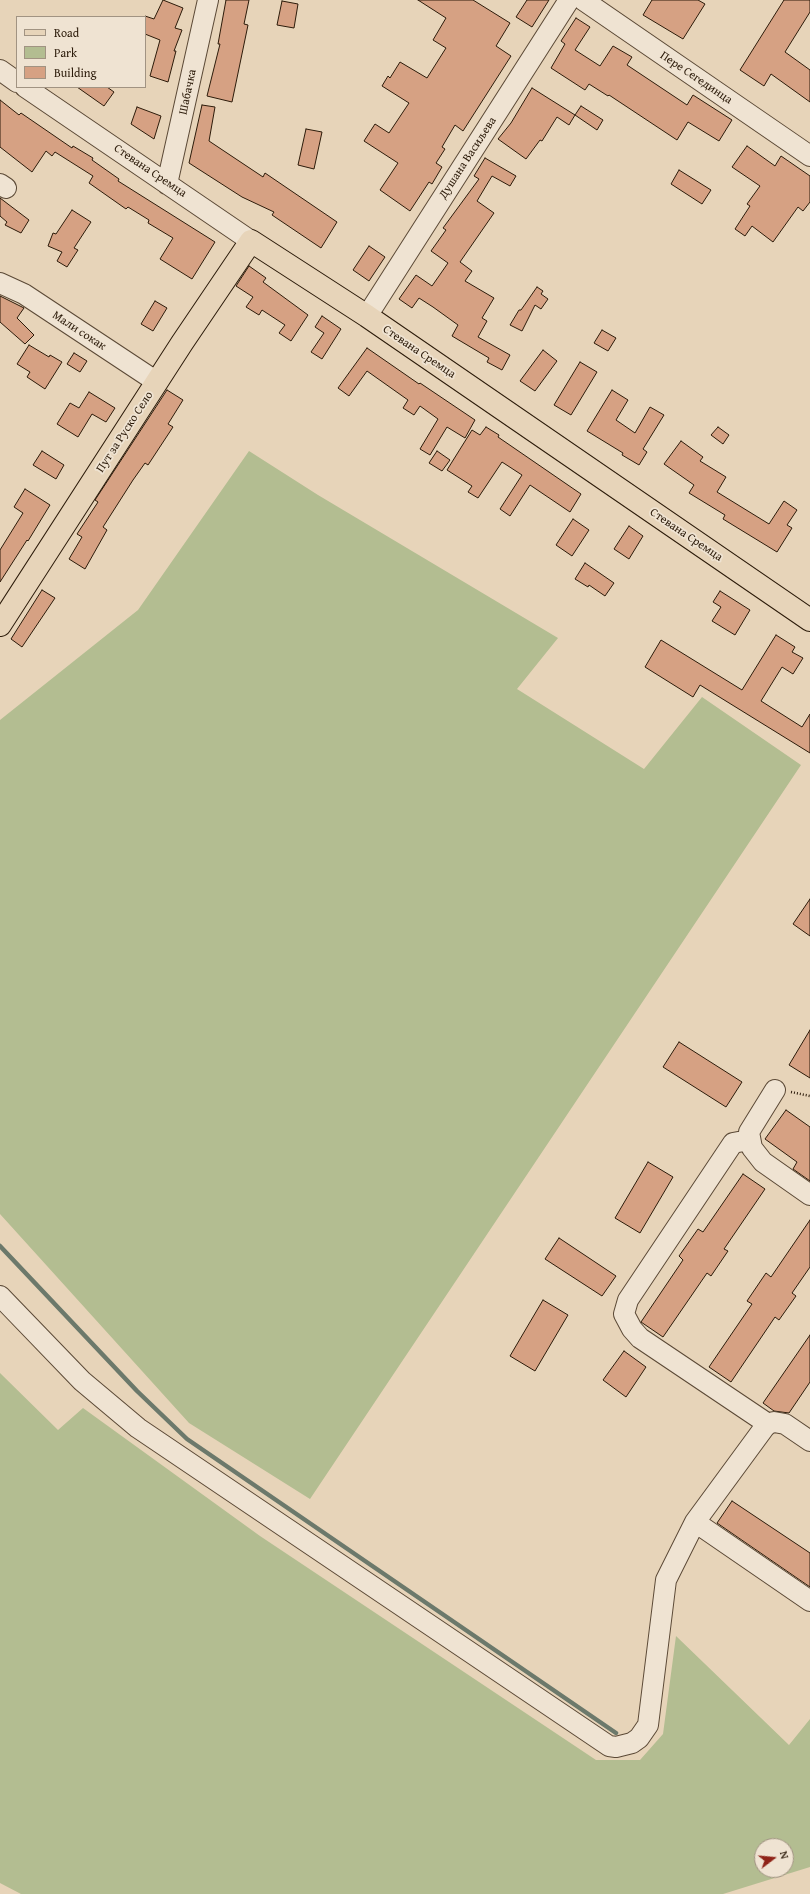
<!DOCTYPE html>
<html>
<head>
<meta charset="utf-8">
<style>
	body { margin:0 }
	#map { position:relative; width:810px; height:1894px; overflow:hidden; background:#e7d4b9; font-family:"Gentium Book Plus",serif }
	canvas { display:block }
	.legend { position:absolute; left:16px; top:16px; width:130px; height:72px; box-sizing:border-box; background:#efe3d2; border:1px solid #a19382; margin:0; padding:5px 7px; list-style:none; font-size:12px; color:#2c1b0a }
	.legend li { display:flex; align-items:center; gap:8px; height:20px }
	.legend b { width:20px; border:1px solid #a19382 }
	.north { position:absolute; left:754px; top:1838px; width:40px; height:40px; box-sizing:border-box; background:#efe3d2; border:1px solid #a19382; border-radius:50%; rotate:74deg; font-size:11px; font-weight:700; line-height:16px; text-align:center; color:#2c1b0a }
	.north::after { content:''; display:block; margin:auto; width:14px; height:18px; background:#8f2418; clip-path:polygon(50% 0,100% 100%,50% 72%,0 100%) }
</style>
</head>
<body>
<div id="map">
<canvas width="810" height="1894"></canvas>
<ul class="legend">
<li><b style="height:5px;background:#e7d4b9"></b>Road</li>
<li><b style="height:11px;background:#b3bd91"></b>Park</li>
<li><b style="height:11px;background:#d6a183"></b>Building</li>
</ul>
<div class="north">N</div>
</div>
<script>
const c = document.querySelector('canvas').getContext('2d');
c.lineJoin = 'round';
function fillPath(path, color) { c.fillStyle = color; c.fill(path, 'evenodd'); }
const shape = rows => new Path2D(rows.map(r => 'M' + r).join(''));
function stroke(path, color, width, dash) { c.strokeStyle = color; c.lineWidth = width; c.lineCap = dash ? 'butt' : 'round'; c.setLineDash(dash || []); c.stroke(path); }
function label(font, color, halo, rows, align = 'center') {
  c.font = font + ' "Gentium Book Plus",serif'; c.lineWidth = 3.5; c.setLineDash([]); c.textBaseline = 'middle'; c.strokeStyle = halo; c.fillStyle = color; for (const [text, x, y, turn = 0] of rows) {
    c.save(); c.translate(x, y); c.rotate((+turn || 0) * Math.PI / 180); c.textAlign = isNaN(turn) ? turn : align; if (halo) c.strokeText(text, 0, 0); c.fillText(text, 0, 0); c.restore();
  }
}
const green = shape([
	[249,451,318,495,558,638,517,689,644,769,702,697,801,765,310,1499,189,1423,0,1214,0,720,138,610],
	[0,1373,58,1430,83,1408,260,1536,596,1760,640,1760,663,1734,676,1636,789,1745,810,1719,810,1867,723,1894,21,1894,0,1883],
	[762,1846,786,1846,786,1870,762,1870]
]);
const stream = shape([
	[0,1246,137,1391,187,1439,616,1733]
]);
const building = shape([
	[163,0,183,8,175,28,182,30,174,51,176,51,168,82,150,76,160,40,145,34,145,16,154,19,163,0],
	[226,0,249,0,244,24,248,25,232,102,207,96,220,44,218,44,226,0],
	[418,0,473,0,510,23,496,46,511,56,463,131,455,125,442,147,445,149,436,163,442,167,432,184,429,182,410,211,380,190,398,163,364,141,375,124,389,133,409,103,382,86,388,76,390,78,400,62,427,78,446,48,433,40,446,18,418,0],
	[527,0,549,0,532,27,516,17,527,0],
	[652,0,698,0,705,4,683,39,643,15,652,0],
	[784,0,810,0,810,12,785,52,810,70,810,102,771,74,764,86,740,70,784,0],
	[282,1,298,4,294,28,277,25,282,1],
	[576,18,590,27,575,50,600,66,613,46,632,57,627,65,687,105,693,95,732,120,719,141,688,122,677,140,609,95,608,96,589,84,585,90,551,68,565,44,561,41,576,18],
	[77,87,107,87,114,92,104,106,77,87],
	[532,88,575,115,569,125,557,117,542,141,540,140,526,159,498,139,511,123,532,88],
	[0,100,19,115,21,113,72,148,73,146,93,158,92,160,119,179,118,181,215,242,192,279,160,259,173,238,148,223,149,220,128,207,126,209,89,183,93,176,55,152,52,156,46,151,32,172,0,147,0,100],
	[202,105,215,107,209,141,263,177,265,173,337,222,321,248,272,215,274,212,242,197,189,163,202,105],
	[581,106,603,120,597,130,575,115,581,106],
	[137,107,161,116,154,139,131,124,137,107],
	[306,129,322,132,314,169,298,165,306,129],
	[747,146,775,166,781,156,810,176,810,202,803,211,798,207,773,242,752,226,745,236,735,229,750,206,747,204,760,186,732,167,747,146],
	[485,158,516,176,510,186,492,176,477,201,494,213,460,262,472,271,465,281,494,298,482,318,487,321,478,337,510,355,502,370,487,362,489,358,452,336,458,325,433,307,419,298,412,308,399,299,416,275,432,286,448,263,431,251,446,230,443,228,479,179,474,176,485,158],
	[679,170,711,190,702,204,671,184,679,170],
	[0,198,29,220,21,233,5,225,7,222,0,216,0,198],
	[72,210,91,222,74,248,78,250,67,267,57,261,62,252,48,246,53,233,56,234,72,210],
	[369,246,385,257,369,281,353,270,369,246],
	[249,266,266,278,263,282,308,315,291,341,279,333,285,325,262,310,259,315,246,307,253,297,236,286,249,266],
	[537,287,543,291,541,294,548,299,541,309,535,305,522,331,510,325,519,310,521,310,537,287],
	[0,296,24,308,17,318,34,335,25,344,0,322,0,296],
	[155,301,167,308,153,331,141,324,155,301],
	[322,316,341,329,322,359,311,352,324,333,315,327,322,316],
	[602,330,616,338,608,351,594,343,602,330],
	[29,345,49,357,50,355,62,362,45,389,27,377,30,372,17,364,29,345],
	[367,348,419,384,420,383,475,420,465,438,447,427,430,455,420,449,438,419,420,406,414,415,403,408,408,400,367,371,349,396,338,388,367,348],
	[543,350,557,361,535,391,520,381,543,350],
	[74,353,87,361,80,372,67,364,74,353],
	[580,362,597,372,571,415,554,405,580,362],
	[167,390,183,400,168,424,173,427,148,465,145,463,133,480,103,527,107,530,85,569,69,559,82,537,77,534,98,502,95,500,167,390],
	[612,390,628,400,616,420,635,433,650,407,664,415,643,449,647,452,639,465,622,455,623,453,587,431,612,390],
	[89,392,115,408,106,422,92,414,78,437,57,424,70,403,79,408,89,392],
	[486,427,499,435,498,437,581,494,570,512,530,485,510,516,500,509,522,475,502,462,478,498,468,492,472,486,447,470,472,430,480,435,486,427],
	[718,427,729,435,723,444,711,435,718,427],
	[681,441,703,457,700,461,726,477,717,492,769,524,784,501,797,510,787,525,792,528,777,552,723,519,725,515,689,493,694,485,664,464,681,441],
	[42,451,64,465,56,479,33,465,42,451],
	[437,451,450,460,442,471,429,463,437,451],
	[25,489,50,505,28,541,27,540,0,582,0,550,23,513,14,507,25,489],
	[573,519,589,530,572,556,556,545,573,519],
	[629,526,643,536,629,559,614,549,629,526],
	[585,563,614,583,605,596,589,585,588,587,575,579,585,563],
	[42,590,55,598,22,647,11,639,42,590],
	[720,591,750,610,735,635,712,621,721,607,713,602,720,591],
	[776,635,795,647,792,652,803,658,793,674,782,667,761,701,802,727,810,714,810,753,700,685,693,697,645,667,661,640,742,690,776,635],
	[810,899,810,936,793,924,810,899],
	[810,1030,810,1078,789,1065,810,1030],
	[679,1042,742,1082,726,1107,663,1067,679,1042],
	[786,1110,810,1127,810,1181,793,1169,797,1162,765,1139,786,1110],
	[648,1162,673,1177,640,1233,615,1218,648,1162],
	[743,1174,765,1189,724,1249,728,1251,711,1276,707,1273,663,1337,641,1322,683,1260,679,1256,698,1229,703,1232,743,1174],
	[810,1220,810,1267,792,1293,796,1296,779,1320,775,1317,731,1382,709,1367,752,1304,747,1301,766,1273,771,1277,810,1220],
	[559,1238,616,1276,602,1296,545,1259,559,1238],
	[543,1300,568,1315,535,1371,510,1356,543,1300],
	[810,1335,810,1382,789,1413,774,1411,763,1403,810,1335],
	[624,1351,646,1367,626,1397,603,1380,624,1351],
	[732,1501,810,1553,810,1587,717,1523,732,1501]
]);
const path = shape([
	[791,1092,810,1096]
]);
const minor = shape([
	[583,0,810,156],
	[0,70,17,82],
	[25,87,251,241],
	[0,184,6,188],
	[167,184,208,0],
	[0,283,24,294,157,382],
	[367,316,569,0],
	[775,1090,749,1132,752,1148,763,1162,810,1195],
	[749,1140,733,1143,628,1300,624,1314,632,1329,640,1338,768,1424],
	[0,1296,82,1381,138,1428,609,1746,616,1747,632,1743,639,1738,648,1725,666,1580,695,1522,764,1428,768,1424,774,1422,785,1424,810,1441],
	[695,1522,810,1601]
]);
const major = shape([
	[0,625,182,343,251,241,367,316,810,620]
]);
const streetNames = [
	["Пере Сегединца",696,78,34],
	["Шабачка",188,92,-78],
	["Душана Васиљева",468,158,-57],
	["Стевана Сремца",150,171,34],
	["Мали сокак",79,331,33],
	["Стевана Сремца",419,352,34],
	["Пут за Руско Село",125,432,-57],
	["Стевана Сремца",686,535,34]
];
fillPath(green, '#b3bd91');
stroke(stream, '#6c796b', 4.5);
fillPath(building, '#d6a183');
stroke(building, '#2c1b0a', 1);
stroke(minor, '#5b4936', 22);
stroke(major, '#2c1b0a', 24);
stroke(path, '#2c1b0a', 2.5, [1, 2]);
stroke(minor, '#efe3d2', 20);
stroke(major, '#e7d4b9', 22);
label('12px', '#2c1b0a', '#efe3d2', streetNames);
</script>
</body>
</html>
